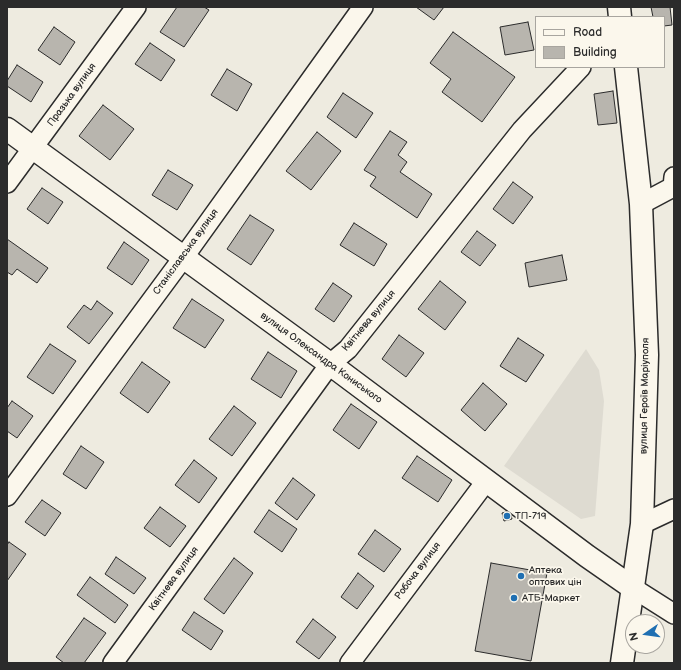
<!DOCTYPE html>
<html>
<head>
<meta charset="utf-8">
<style>
	body { margin:0 }
	#map { position:relative; width:681px; height:670px; overflow:hidden; background:#eeebe0; font-family:"Balsamiq Sans",sans-serif }
	canvas { display:block }
	.frame { position:absolute; inset:0; border:8px solid #2b2b2b; pointer-events:none }
	.legend { position:absolute; left:535px; top:16px; width:130px; height:52px; box-sizing:border-box; background:#fbf7ec; border:1px solid #a8a59f; margin:0; padding:5px 7px; list-style:none; font-size:12px; color:#2b2b2b }
	.legend li { display:flex; align-items:center; gap:8px; height:20px }
	.legend b { width:20px; border:1px solid #a8a59f }
	.north { position:absolute; left:625px; top:614px; width:40px; height:40px; box-sizing:border-box; background:#fbf7ec; border:1px solid #a8a59f; border-radius:50%; rotate:257deg; font-size:11px; font-weight:700; line-height:16px; text-align:center; color:#2b2b2b }
	.north::after { content:''; display:block; margin:auto; width:14px; height:18px; background:#1f6fb2; clip-path:polygon(50% 0,100% 100%,50% 72%,0 100%) }
</style>
</head>
<body>
<div id="map">
<canvas width="681" height="670"></canvas>
<div class="frame"></div>
<ul class="legend">
<li><b style="height:5px;background:#fbf7ec"></b>Road</li>
<li><b style="height:11px;background:#b8b5ae"></b>Building</li>
</ul>
<div class="north">N</div>
</div>
<script>
const c = document.querySelector('canvas').getContext('2d');
c.lineJoin = 'round';
function fillPath(path, color) { c.fillStyle = color; c.fill(path, 'evenodd'); }
const shape = rows => new Path2D(rows.map(r => 'M' + r).join(''));
function stroke(path, color, width, dash) { c.strokeStyle = color; c.lineWidth = width; c.lineCap = dash ? 'butt' : 'round'; c.setLineDash(dash || []); c.stroke(path); }
function label(font, color, halo, rows, align = 'center') {
  c.font = font + ' "Balsamiq Sans",sans-serif'; c.lineWidth = 3.5; c.setLineDash([]); c.textBaseline = 'middle'; c.strokeStyle = halo; c.fillStyle = color; for (const [text, x, y, turn = 0] of rows) {
    c.save(); c.translate(x, y); c.rotate((+turn || 0) * Math.PI / 180); c.textAlign = isNaN(turn) ? turn : align; if (halo) c.strokeText(text, 0, 0); c.fillText(text, 0, 0); c.restore();
  }
}
const built = shape([
	[586,349,599,370,604,401,595,516,581,519,504,466]
]);
const building = shape([
	[177,7,204,7,209,10,184,47,160,32,177,7],
	[416,7,444,7,434,20,416,7],
	[651,7,670,7,672,25,664,26,664,17,653,17,651,7],
	[528,22,534,50,505,55,500,27,528,22],
	[54,27,75,42,60,65,38,50,54,27],
	[453,32,515,77,482,122,442,92,451,79,430,63,453,32],
	[150,43,175,60,161,81,135,64,150,43],
	[17,65,43,82,31,102,7,86,7,81,17,65],
	[227,69,252,84,237,111,211,95,227,69],
	[613,91,617,123,598,125,594,94,613,91],
	[343,93,373,113,356,138,327,117,343,93],
	[103,105,134,129,110,160,79,136,103,105],
	[390,131,407,142,398,155,407,162,400,172,432,194,417,218,370,186,376,177,364,170,390,131],
	[317,132,341,151,311,190,286,171,317,132],
	[168,170,193,185,177,210,152,195,168,170],
	[513,182,533,197,513,224,493,209,513,182],
	[42,188,63,202,48,224,27,209,42,188],
	[250,215,274,230,251,265,227,249,250,215],
	[354,223,387,244,374,266,340,245,354,223],
	[477,231,496,245,480,266,461,252,477,231],
	[7,239,48,268,37,283,17,269,12,275,7,272,7,239],
	[124,242,149,260,132,285,107,268,124,242],
	[562,255,567,280,529,287,525,263,562,255],
	[440,281,466,302,445,330,418,309,440,281],
	[333,283,352,296,334,322,315,309,333,283],
	[192,299,224,320,205,348,173,328,192,299],
	[97,301,113,313,89,344,67,327,84,305,91,310,97,301],
	[399,335,424,353,406,377,382,359,399,335],
	[518,338,544,355,526,382,500,366,518,338],
	[50,344,76,361,53,394,27,377,50,344],
	[268,352,297,371,281,398,251,379,268,352],
	[142,362,170,382,148,413,120,393,142,362],
	[483,383,507,404,485,431,461,410,483,383],
	[12,401,33,416,17,438,7,431,7,408,12,401],
	[351,404,377,422,359,449,333,430,351,404],
	[234,406,256,423,232,456,209,439,234,406],
	[81,446,104,462,86,489,63,474,81,446],
	[417,456,452,480,438,502,402,478,417,456],
	[194,460,217,478,199,503,175,485,194,460],
	[293,478,315,495,297,520,275,503,293,478],
	[42,500,61,513,45,536,25,522,42,500],
	[160,507,186,526,170,547,144,528,160,507],
	[269,510,297,529,282,552,254,532,269,510],
	[510,511,512,519,504,521,502,513,510,511],
	[375,530,401,549,384,572,358,554,375,530],
	[9,542,26,554,7,581,7,545,9,542],
	[116,557,146,578,134,594,105,574,116,557],
	[234,558,253,573,224,614,204,599,234,558],
	[491,563,547,573,531,661,475,651,491,563],
	[358,573,374,586,357,609,341,597,358,573],
	[90,577,128,605,115,623,77,595,90,577],
	[194,612,223,631,211,650,182,630,194,612],
	[84,618,106,633,84,663,64,663,56,657,84,618],
	[313,619,336,637,319,659,296,642,313,619]
]);
const street = shape([
	[7,183,136,7],
	[641,204,673,187,674,177],
	[7,496,183,258,363,7],
	[642,524,674,509],
	[633,588,674,614],
	[113,663,330,364,348,349,522,130,581,67],
	[350,663,487,480]
]);
const secondary = shape([
	[619,7,620,17],
	[7,129,330,364,587,556,633,588],
	[622,663,642,524,647,355,641,204,626,67]
]);
const markers = [
	[507,516,4,"#1f6fb2"],
	[521,576,4,"#1f6fb2"],
	[514,598,4,"#1f6fb2"]
];
const streetNames = [
	["Празька вулиця",72,95,-54],
	["Станіславська вулиця",186,252,-54],
	["Квітнева вулиця",369,321,-50],
	["вулиця Олександра Кониського",321,358,36],
	["вулиця Героїв Маріуполя",645,396,-89],
	["Робоча вулиця",418,571,-53],
	["Квітнева вулиця",174,579,-54]
];
const poiNames = [
	["ТП-719",515,516],
	["Аптека",529,570],
	["оптових цін",529,582],
	["АТБ-Маркет",522,598]
];
fillPath(built, '#dedbd1');
fillPath(building, '#b8b5ae');
stroke(building, '#2b2b2b', 1);
stroke(street, '#2b2b2b', 22);
stroke(secondary, '#2b2b2b', 25);
stroke(street, '#fbf7ec', 19);
stroke(secondary, '#fbf7ec', 22);
for (const [x, y, r, color] of markers) { const dot = new Path2D(); dot.arc(x, y, r, 0, 2 * Math.PI); c.fillStyle = color; c.fill(dot); stroke(dot, '#fbf7ec', 1.5); }
label('10px', '#2b2b2b', '#fbf7ec', streetNames);
label('10px', '#2b2b2b', '#fbf7ec', poiNames, 'left');
</script>
</body>
</html>
